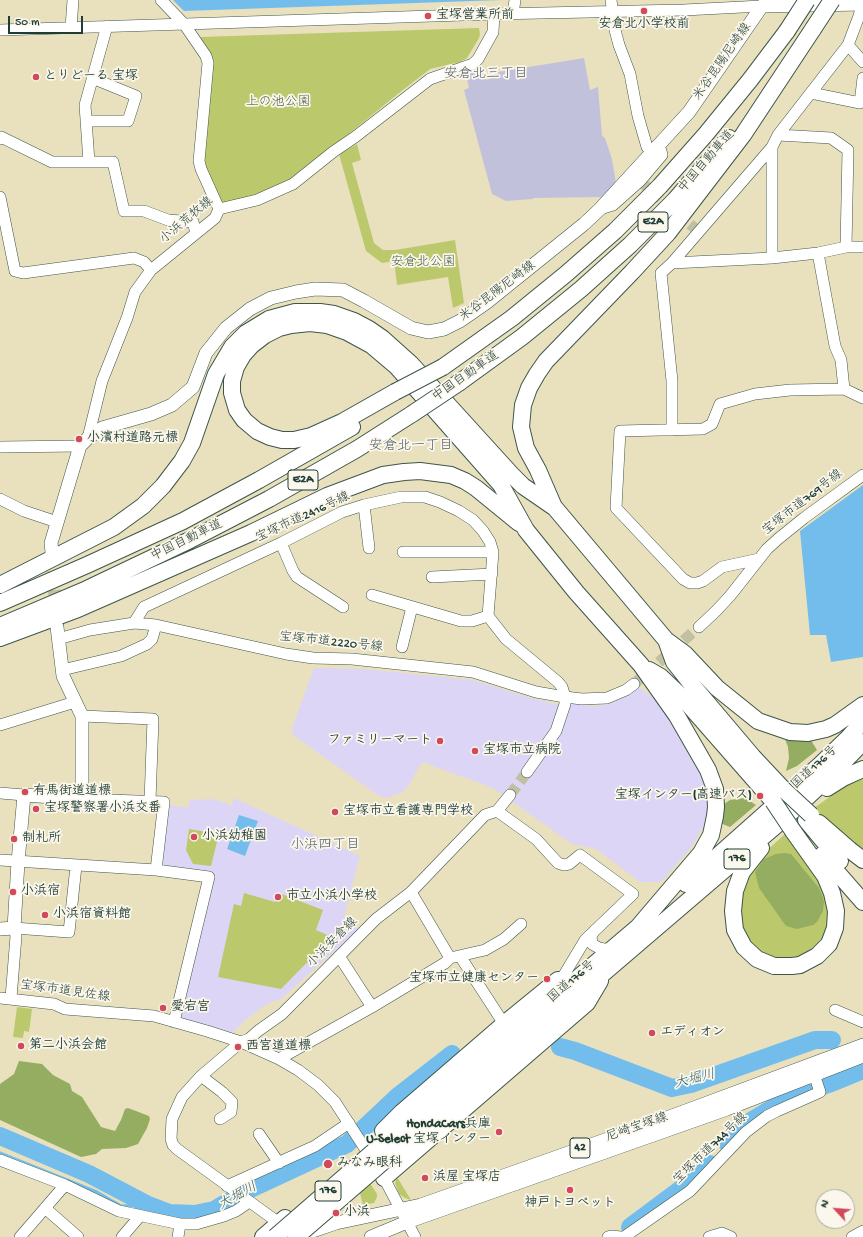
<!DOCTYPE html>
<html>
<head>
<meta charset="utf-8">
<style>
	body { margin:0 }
	#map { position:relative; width:863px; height:1237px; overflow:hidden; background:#e9e1bd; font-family:"Gochi Hand",sans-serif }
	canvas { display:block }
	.north { position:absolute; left:815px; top:1189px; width:40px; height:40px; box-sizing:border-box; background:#fbf7ec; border:1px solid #a3ada2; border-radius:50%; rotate:296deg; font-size:11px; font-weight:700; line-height:16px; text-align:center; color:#1f3d34 }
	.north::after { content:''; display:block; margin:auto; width:14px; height:18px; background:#d1495b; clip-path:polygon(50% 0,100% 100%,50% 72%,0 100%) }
	.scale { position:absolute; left:8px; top:16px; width:75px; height:18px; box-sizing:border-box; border:2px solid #1f3d34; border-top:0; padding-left:5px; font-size:12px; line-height:14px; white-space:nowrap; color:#1f3d34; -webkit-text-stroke:3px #fbf7ec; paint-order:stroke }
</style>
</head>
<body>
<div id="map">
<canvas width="863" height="1237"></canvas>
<div class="north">N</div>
<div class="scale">50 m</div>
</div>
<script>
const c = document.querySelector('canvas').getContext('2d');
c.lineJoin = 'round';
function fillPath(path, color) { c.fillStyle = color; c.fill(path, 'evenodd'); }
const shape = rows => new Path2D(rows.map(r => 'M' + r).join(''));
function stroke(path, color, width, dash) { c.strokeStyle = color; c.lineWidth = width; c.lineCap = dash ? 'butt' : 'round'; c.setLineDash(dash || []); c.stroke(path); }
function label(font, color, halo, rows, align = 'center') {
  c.font = font + ' "Gochi Hand","Klee One",sans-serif'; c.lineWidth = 3.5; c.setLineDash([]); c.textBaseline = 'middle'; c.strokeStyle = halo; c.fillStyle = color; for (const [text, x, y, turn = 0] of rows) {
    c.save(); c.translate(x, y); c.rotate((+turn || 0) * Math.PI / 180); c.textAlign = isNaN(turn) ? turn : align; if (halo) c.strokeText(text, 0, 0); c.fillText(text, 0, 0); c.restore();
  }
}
const built = shape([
	[314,668,363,669,472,680,531,698,555,704,579,704,593,706,610,704,631,693,637,686,661,703,693,752,712,796,706,822,693,845,661,882,640,882,596,849,572,844,493,788,422,762,408,786,401,793,386,798,376,794,293,735,292,728],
	[234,798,360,856,344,917,359,929,281,999,267,1004,244,1021,232,1033,181,1019,179,1016,213,871,161,866,170,805,188,808,190,800,212,799,232,805]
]);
const industrial = shape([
	[584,58,590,90,598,87,602,136,605,138,612,159,616,183,603,197,533,198,533,199,506,201,492,194,464,90,469,88,466,74,481,70,486,80,498,76,498,72]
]);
const green = shape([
	[479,28,480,34,479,38,467,58,460,62,430,69,399,93,296,177,274,189,221,204,204,166,213,64,200,37],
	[357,144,361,160,352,163,374,243,383,250,395,250,455,240,464,303,453,308,448,277,397,285,394,261,382,263,366,251,339,154],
	[863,775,863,854,844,839,814,808,842,788],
	[189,829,219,834,211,866,193,864,186,850],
	[785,834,819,882,830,903,830,926,821,946,793,961,774,960,757,952,744,939,739,921,745,879,764,853],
	[244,893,275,902,279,893,323,910,316,930,332,937,281,989,218,977,234,904,241,906],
	[17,1007,32,1009,29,1032,24,1031,23,1038,13,1037],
	[397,1177,411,1200,405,1198,399,1194,395,1183],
	[370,1183,377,1194,377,1197,374,1203,363,1205,360,1193,361,1191]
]);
const forest = shape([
	[809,737,817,750,797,766,786,771,789,758,788,747,785,739],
	[745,798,756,805,730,827,720,823,724,804,730,800],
	[784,853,791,854,819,888,822,895,824,902,823,911,817,922,813,925,797,929,786,926,759,888,755,872,764,859,776,854],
	[19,1061,42,1064,53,1075,70,1084,72,1091,82,1097,101,1127,115,1131,121,1120,125,1109,128,1108,149,1116,150,1119,147,1128,138,1144,126,1148,102,1149,96,1154,81,1157,0,1120,0,1084,14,1074]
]);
const water = shape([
	[173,0,502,0,184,11],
	[863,485,863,657,831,662,826,635,810,635,800,531],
	[239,815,258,821,245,856,227,849]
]);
const stream = shape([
	[0,1153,97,1192,121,1206,148,1205]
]);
const river = shape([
	[560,1047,575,1051,672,1088,691,1084,815,1040,832,1040],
	[0,1136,89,1174,148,1205,169,1213,195,1214,214,1210,248,1190,347,1144,398,1096,452,1054],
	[728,1144,746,1124,791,1097,834,1082,863,1070],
	[630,1227,697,1177,710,1164]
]);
const minorTunnel = shape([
	[640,181,698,231],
	[634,684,699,627],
	[510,795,527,772]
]);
const majorTunnel = shape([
	[52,552,56,612]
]);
const minor = shape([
	[161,0,184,24,206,56,208,63,199,161,201,169,219,209],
	[611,0,615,30,619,45,630,74,638,116,647,147,652,151],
	[513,14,515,0],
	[71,28,73,0],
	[0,30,494,14,684,10,762,6,766,0],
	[848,45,863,62],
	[811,93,860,103,863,78],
	[86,121,128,121,136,96,92,78],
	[778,135,831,138,848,150,846,247],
	[0,139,1,137,52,162,113,162,124,211,144,211,168,220,193,222,196,233],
	[772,147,772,258],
	[89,162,85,105,107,26],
	[0,197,15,271,23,273,134,258,144,262,151,270],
	[600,209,613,205,640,181,662,155,661,151,657,146],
	[818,253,835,346,841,360,844,389],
	[672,263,772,258,818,253,846,247,863,247],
	[672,430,672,381,661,273,672,263,772,147,778,135,848,45,859,16,862,4],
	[88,438,102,381,127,318,135,292,151,270,215,218,219,209,257,200,293,184,333,152,355,137,430,79,473,64,478,59,493,32,494,14],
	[0,447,80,446],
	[0,499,24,511,57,522],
	[364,505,369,548],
	[281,543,293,571,297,577,343,607],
	[403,552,493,552],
	[759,559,722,567,703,581,697,583,690,583,683,579,616,508,620,431,703,429,712,424,720,404,755,394,790,390,844,389,863,398],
	[432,577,492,574],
	[372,595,461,621,472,621,488,616],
	[488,616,506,639,558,682,562,687,565,697,565,704,556,731,527,772],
	[134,623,156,625],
	[699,627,716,611,730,596,767,549,778,539,804,518,863,475],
	[58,639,90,630,134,623,144,607,281,543,342,512,364,505,401,497,425,497,440,502,459,511,473,520,483,531,490,542,493,552,488,616],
	[402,647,412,607],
	[62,670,121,656,147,644,152,639,156,625,286,654,313,658,352,659,473,672,536,692,565,697,582,699,607,698,626,690,634,684],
	[82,716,153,719,150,801],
	[0,725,75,702],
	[0,793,24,795],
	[82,799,164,802,156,870],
	[497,811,536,839,558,863,564,865,569,864,580,855,633,894,585,940,564,975],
	[0,860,156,870,209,877,174,1022],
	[411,892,450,958],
	[595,930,591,936,592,944,599,948,609,950],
	[339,956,372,1007],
	[460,956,504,1024],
	[0,998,54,1004,65,1009,154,1016,207,1031,241,1042,279,1059,298,1070,318,1085,335,1102,384,1178,415,1237],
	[11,998,16,936,14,928,69,932,76,866],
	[835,1010,863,1022],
	[279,1059,372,1007,445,963,450,958,485,950,504,939,521,924],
	[201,1076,222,1092,232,1102,231,1112,220,1119],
	[259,1134,279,1163],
	[0,1160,65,1185,119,1211,180,1224,196,1224,224,1216,236,1211,249,1202],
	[227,1186,315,1146,349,1123],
	[45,1208,78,1237],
	[279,1223,177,1149,173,1145,171,1139,172,1119,182,1097,201,1076,241,1042,249,1039,258,1031,282,1014,376,919,411,892,485,815,497,811,510,795],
	[20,1237,65,1185],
	[122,1237,140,1216],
	[178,1237,180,1224],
	[608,1237,611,1236,621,1237],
	[624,1237,690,1191,746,1132,767,1116,777,1111,820,1092,814,1074],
	[709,1237,722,1233,731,1237],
	[852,1237,863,1231]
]);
const major = shape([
	[52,552,51,543,80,446,88,438,102,428,151,414,172,405,193,387,206,353,226,328,250,309,271,298,296,292,315,289,343,290,364,301,411,328,428,332,444,329,460,321,486,303,584,224,600,209,689,112,762,6,863,4],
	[0,929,14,928,18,862,24,795,82,799,82,716,63,676,57,627],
	[301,1235,336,1223,421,1205,656,1122,863,1045],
	[371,1237,407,1222,727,1109,863,1056]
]);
const highway = shape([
	[443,367,512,318,566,274,615,231,660,186,706,134,750,80,787,31],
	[460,382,522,337,581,289,630,245,675,200,729,138],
	[395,392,342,422,311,436,294,440,282,440,270,437,257,431,244,420,237,410,232,393,232,381,236,367,243,355,252,345,265,335,279,328,291,325,310,323,327,325,347,332,371,345,397,367,501,485,526,530,576,592,641,665,677,716,708,770,715,789,716,807,715,816,711,835,701,853,638,927],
	[554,507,538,470,526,448,521,427,523,405,529,388,537,374,546,361,632,272,668,233,743,135,813,29],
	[0,585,114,527,143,506,163,486,182,461,192,443,216,374,232,347,246,333,269,319,295,312,320,312,334,314,354,321,369,329,382,338,411,364,511,474,523,486,555,508,666,640,685,654,717,688,758,721,790,732,808,733,826,729,835,725,863,705],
	[0,603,87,565,183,521,259,480,352,427],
	[0,626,87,589,190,540,269,499,357,449,412,414],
	[0,638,78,609,251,533,327,496,383,475,404,472,420,471,451,475,465,481,476,488,519,523],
	[666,640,674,662,693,686,753,757,783,789],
	[649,670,661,677,681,696,773,801],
	[827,788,843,778,863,769],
	[806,820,840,861],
	[819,823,850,850,863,860],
	[761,848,742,872,735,891,733,911,735,930,744,947,757,959,774,966,792,966,800,965,817,956,829,944,835,928,836,911,832,893,825,876,793,831],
	[822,855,863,902],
	[686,884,820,765,848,738,863,721],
	[383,1131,402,1112,504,1024,558,980],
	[381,1145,645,921],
	[391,1155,786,817,830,776,863,742],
	[384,1178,587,1003,600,981],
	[263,1237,285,1218]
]);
const highwayBridge = shape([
	[813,29,832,0],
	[787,31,807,0],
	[395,392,443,367],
	[412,414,460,382],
	[783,789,811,815],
	[773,801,793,831],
	[275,1237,381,1145],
	[296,1237,391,1155]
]);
const markers = [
	[644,11,4,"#d1495b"],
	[428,16,4,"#d1495b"],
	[36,77,4,"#d1495b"],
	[79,439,4,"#d1495b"],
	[440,741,4,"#d1495b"],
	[475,751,4,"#d1495b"],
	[25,792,4,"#d1495b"],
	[760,796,4,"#d1495b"],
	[36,809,4,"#d1495b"],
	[335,812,4,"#d1495b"],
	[194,837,4,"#d1495b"],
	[14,839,4,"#d1495b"],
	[13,892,4,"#d1495b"],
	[278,897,4,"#d1495b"],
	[45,915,4,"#d1495b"],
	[547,979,4,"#d1495b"],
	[163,1008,4,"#d1495b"],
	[652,1033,4,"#d1495b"],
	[21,1046,4,"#d1495b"],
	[238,1047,4,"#d1495b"],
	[499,1132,4,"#d1495b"],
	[328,1164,5,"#d1495b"],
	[425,1178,4,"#d1495b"],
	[570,1190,4,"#d1495b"],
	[336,1213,4,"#d1495b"]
];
const shields = [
	[653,222,30],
	[303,480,30],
	[737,859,26],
	[580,1148,20],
	[328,1191,26]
];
const shieldNames = [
	["E2A",653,222],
	["E2A",303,480],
	["176",737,859],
	["42",580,1148],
	["176",328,1191]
];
const poiNames = [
	["宝塚営業所前",436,16],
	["安倉北小学校前",644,25,"center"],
	["とりどーる 宝塚",44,77],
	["小濱村道路元標",87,439],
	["ファミリーマート",432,741,"right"],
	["宝塚市立病院",483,751],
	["有馬街道道標",33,792],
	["宝塚インター(高速バス)",752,796,"right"],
	["宝塚警察署小浜交番",44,809],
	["宝塚市立看護専門学校",343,812],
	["小浜幼稚園",202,837],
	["制札所",22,839],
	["小浜宿",21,892],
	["市立小浜小学校",286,897],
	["小浜宿資料館",53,915],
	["宝塚市立健康センター",539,979,"right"],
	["愛宕宮",171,1008],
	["エディオン",660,1033],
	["第二小浜会館",29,1046],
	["西宮道道標",246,1047],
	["HondaCars兵庫",491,1125,"right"],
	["U-Select 宝塚インター",491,1140,"right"],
	["みなみ眼科",337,1164],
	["浜屋 宝塚店",433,1178],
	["神戸トヨペット",570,1204,"center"],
	["小浜",344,1213]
];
const streetNames = [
	["米谷昆陽尼崎線",723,62,-55],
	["中国自動車道",707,162,-49],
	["小浜荒牧線",187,221,-40],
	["米谷昆陽尼崎線",498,292,-37],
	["中国自動車道",466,377,-35],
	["宝塚市道769号線",803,503,-38],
	["宝塚市道2416号線",303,518,-25],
	["中国自動車道",187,541,-26],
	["宝塚市道2220号線",331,643,6],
	["国道176号",815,768,-43],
	["小浜安倉線",333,943,-45],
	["国道176号",572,982,-41],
	["宝塚市道見佐線",65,992,8],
	["尼崎宝塚線",637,1128,-19],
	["宝塚市道744号線",711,1149,-44]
];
const parkNames = [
	["上の池公園",278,103],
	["安倉北公園",423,263]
];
const neighbourhoodNames = [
	["安倉北三丁目",486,75],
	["安倉北一丁目",411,447],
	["小浜四丁目",325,846]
];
const waterNames = [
	["大堀川",695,1080,-14],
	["大堀川",238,1197,-29]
];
fillPath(built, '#ddd5f6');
fillPath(industrial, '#c2c1dc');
fillPath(green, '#bbc96c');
fillPath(forest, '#94ad60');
fillPath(water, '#73bdec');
stroke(stream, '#73bdec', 3);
stroke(river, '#73bdec', 18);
stroke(minorTunnel, '#c1c0a2', 11, [11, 5.5]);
stroke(majorTunnel, '#c1c0a2', 13, [13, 6]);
stroke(minor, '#3d5649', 12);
stroke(major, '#3d5649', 14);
stroke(highway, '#3d5649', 18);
stroke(minor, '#fff', 11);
stroke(major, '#fff', 13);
stroke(highway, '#fff', 16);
stroke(highwayBridge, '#3d5649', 18, []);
stroke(highwayBridge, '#fff', 16);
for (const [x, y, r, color] of markers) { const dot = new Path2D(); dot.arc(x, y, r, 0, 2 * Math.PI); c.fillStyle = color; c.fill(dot); stroke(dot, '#fbf7ec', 1.5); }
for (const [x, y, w] of shields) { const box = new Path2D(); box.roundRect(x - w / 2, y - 10, w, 20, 3); c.fillStyle = '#fbf7ec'; c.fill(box); stroke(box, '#1f3d34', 1); }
label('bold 12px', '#1f3d34', null, shieldNames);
label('bold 13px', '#1f3d34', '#fbf7ec', poiNames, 'left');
label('13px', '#1f3d34', '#fbf7ec', streetNames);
label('13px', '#466042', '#fbf7ec', parkNames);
label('14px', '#56626d', '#fbf7ec', neighbourhoodNames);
label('italic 14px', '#345d62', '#fbf7ec', waterNames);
</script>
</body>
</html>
